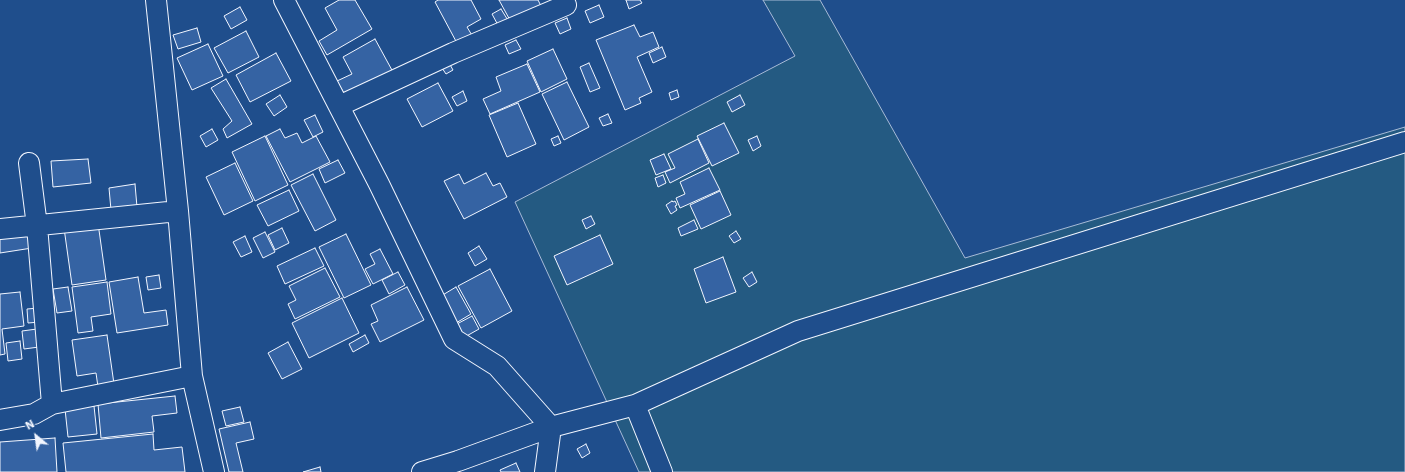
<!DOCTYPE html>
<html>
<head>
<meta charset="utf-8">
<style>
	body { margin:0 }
	#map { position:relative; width:1405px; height:472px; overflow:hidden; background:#1f4e8c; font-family:"Work Sans",sans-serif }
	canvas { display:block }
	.north { position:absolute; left:16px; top:416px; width:40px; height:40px; -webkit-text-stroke:3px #1f4e8c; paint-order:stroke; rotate:331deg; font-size:11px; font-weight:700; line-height:16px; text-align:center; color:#f2f6ff }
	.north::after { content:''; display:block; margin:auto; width:14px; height:18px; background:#f2f6ff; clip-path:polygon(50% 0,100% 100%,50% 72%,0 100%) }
</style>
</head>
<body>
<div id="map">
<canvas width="1405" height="472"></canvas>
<div class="north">N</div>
</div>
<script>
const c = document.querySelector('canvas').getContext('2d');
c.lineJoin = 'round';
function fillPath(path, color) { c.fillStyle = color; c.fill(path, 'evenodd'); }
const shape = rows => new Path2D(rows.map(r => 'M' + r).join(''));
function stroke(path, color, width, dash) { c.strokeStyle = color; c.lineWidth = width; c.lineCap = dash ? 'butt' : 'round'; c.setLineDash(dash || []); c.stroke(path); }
const green = shape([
	[763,0,820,0,965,258,1405,127,1405,472,639,472,515,202,795,56,763,0]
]);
const building = shape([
	[339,0,355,0,372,29,327,55,319,41,337,30,325,8,339,0],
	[438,0,471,0,481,19,467,27,473,37,458,45,435,2,438,0],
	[499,0,538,0,541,6,511,22,499,0],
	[626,0,640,0,642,3,629,9,626,0],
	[599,5,604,17,590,23,585,11,599,5],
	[240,7,247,20,231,29,224,16,240,7],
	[501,9,509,22,499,27,492,14,501,9],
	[567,18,571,29,560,34,555,23,567,18],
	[634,25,640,37,653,32,659,47,637,57,652,92,639,98,641,103,625,110,596,40,634,25],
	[197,28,201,42,178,49,173,35,197,28],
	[246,31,259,57,228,73,214,48,246,31],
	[375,39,393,72,346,97,337,81,352,74,343,57,375,39],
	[516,40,521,49,509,54,505,45,516,40],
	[208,44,223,76,192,90,177,58,208,44],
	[662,47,666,57,653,63,649,53,662,47],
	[553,49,567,79,541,92,527,61,553,49],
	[276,53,291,81,250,102,236,75,276,53],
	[448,61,453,70,446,74,440,65,448,61],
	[589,63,600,88,590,92,580,67,589,63],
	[527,64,540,92,490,114,483,99,501,91,496,77,527,64],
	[226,79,252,124,227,138,223,129,232,121,211,88,226,79],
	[567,82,589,127,564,140,542,94,567,82],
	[438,83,453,111,422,127,407,99,438,83],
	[677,90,679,97,671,100,669,93,677,90],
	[463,91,467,101,457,106,452,97,463,91],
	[280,95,287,107,274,116,266,104,280,95],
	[740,95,745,105,732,112,727,102,740,95],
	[518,103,536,144,507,157,489,115,518,103],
	[608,114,612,123,603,126,599,118,608,114],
	[315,115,323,132,313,137,304,120,315,115],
	[724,123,739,153,712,166,697,136,724,123],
	[212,129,218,140,206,147,200,136,212,129],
	[280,129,285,138,297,133,302,143,316,136,330,162,290,182,266,136,280,129],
	[265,136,288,185,255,201,232,152,265,136],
	[558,136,561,143,554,146,551,139,558,136],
	[757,136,761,146,753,151,748,140,757,136],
	[698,139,709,163,670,183,665,172,675,168,668,154,698,139],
	[664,154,671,169,656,175,650,160,664,154],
	[88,159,91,183,53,187,51,161,88,159],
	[338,160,345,173,325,183,319,169,338,160],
	[235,163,253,201,224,215,206,177,235,163],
	[709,168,720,190,680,208,676,198,685,194,680,182,709,168],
	[486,173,493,186,500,183,507,197,464,219,444,181,459,174,464,184,486,173],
	[313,174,336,220,315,231,291,185,313,174],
	[663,175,666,183,658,187,655,178,663,175],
	[135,184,137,207,111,210,109,188,135,184],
	[289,190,299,211,268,226,257,205,289,190],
	[720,191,731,215,701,229,690,205,720,191],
	[672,201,673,202,675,201,677,205,675,206,677,210,671,214,666,205,672,201],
	[591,216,595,224,586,229,582,220,591,216],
	[694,220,698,229,681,236,678,228,694,220],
	[98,223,106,280,72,285,64,228,98,223],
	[282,228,289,243,275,250,268,235,282,228],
	[29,229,32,248,0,253,0,234,29,229],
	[736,231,741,239,734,243,729,236,736,231],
	[265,232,275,252,263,258,253,238,265,232],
	[346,234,371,285,344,298,319,247,346,234],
	[600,235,613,264,567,285,554,256,600,235],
	[245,236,252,252,241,257,233,242,245,236],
	[479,246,487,259,475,266,468,253,479,246],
	[315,248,324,266,285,284,277,266,315,248],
	[380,249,393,274,373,284,365,269,375,264,370,254,380,249],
	[723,257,736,292,706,303,694,269,723,257],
	[325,268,340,297,295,319,288,304,296,300,289,286,325,268],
	[490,269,512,311,481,328,458,286,490,269],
	[398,272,405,285,389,294,382,280,398,272],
	[752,272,757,282,749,287,743,278,752,272],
	[159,275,161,288,148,290,146,277,159,275],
	[138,277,144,313,166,310,168,325,117,333,109,282,138,277],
	[107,282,111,314,91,317,93,331,78,333,72,287,107,282],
	[68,287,72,311,57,313,53,289,68,287],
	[407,287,424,320,380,342,371,324,378,321,371,305,407,287],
	[456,287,471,314,456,323,441,296,456,287],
	[20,292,24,326,2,329,5,354,0,355,0,294,20,292],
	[342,298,359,333,309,358,292,323,342,298],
	[39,308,40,322,28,323,27,309,39,308],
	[472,316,479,329,463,338,455,325,472,316],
	[37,329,39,347,24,349,22,331,37,329],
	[107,335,114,384,98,387,96,373,77,376,72,340,107,335],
	[365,335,369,343,353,352,349,344,365,335],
	[20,341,22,359,8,361,6,343,20,341],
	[288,342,302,369,282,379,268,353,288,342],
	[175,396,177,413,152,416,154,432,101,438,98,404,175,396],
	[94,406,97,434,68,437,65,409,94,406],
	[240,407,244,422,226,426,222,411,240,407],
	[250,422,254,439,236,443,243,472,229,472,219,429,250,422],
	[153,434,154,450,182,447,185,472,66,472,63,443,153,434],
	[55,438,57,472,0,472,0,442,55,438],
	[586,444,590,453,582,458,577,449,586,444],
	[516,463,520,472,501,472,500,470,516,463],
	[320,467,321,472,303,472,320,467]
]);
const street = shape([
	[156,0,178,211,192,376,214,472],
	[284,0,379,184,454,339,497,366,551,427,545,472],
	[339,106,453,53,566,5],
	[29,163,37,226,52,404],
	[0,229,178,211],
	[635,405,662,472],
	[0,420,34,414,52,404,192,376],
	[422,472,458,461,551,427,635,405,798,331,1405,142]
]);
fillPath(green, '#245a82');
stroke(green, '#a8bbd7', 1);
fillPath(building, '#3563a3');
stroke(building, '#f2f6ff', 1);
stroke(street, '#f2f6ff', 22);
stroke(street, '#1f4e8c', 20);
</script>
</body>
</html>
